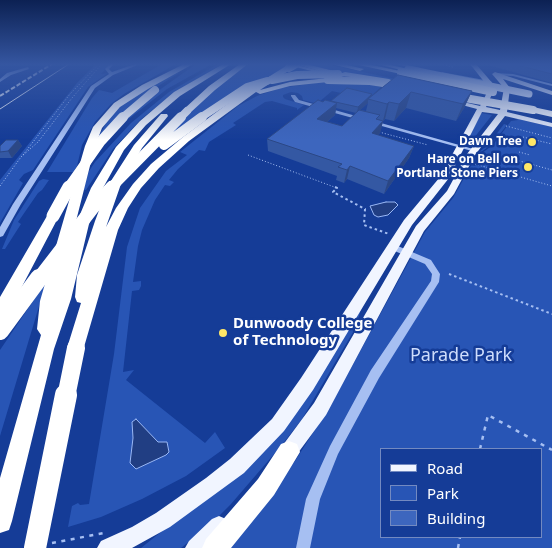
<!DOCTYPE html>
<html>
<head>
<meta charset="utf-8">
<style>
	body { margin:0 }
	#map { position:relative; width:552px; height:548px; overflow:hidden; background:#153c97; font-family:"Noto Sans",sans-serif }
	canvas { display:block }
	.legend { position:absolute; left:380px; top:448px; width:162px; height:90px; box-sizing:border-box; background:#153c97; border:1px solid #738ac1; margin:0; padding:6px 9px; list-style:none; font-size:15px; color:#fff }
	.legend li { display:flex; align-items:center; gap:10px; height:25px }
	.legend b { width:25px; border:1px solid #738ac1 }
</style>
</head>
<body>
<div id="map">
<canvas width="552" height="548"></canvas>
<ul class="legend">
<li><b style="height:6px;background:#f1f5ff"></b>Road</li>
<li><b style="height:14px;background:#2855b5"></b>Park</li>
<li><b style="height:14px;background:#3d66be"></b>Building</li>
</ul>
</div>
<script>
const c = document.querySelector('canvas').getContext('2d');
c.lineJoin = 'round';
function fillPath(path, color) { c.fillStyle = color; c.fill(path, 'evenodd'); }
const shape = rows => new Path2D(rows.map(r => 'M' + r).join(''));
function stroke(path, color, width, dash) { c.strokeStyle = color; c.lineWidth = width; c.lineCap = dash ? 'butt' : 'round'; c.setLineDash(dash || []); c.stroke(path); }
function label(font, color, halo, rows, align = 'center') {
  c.font = font + ' "Noto Sans",sans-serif'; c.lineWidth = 5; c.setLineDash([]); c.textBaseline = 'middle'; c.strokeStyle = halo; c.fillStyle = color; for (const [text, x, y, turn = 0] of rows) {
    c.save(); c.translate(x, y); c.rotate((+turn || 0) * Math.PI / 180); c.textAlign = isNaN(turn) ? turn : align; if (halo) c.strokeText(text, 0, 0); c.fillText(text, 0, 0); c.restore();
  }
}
const green = shape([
	[96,64,110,64,101,74,108,73,88,87,33,170,24,174,19,180,23,183,0,223,0,180,77,83],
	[162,64,176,64,124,94,111,104,95,122,82,145,77,166,73,172,47,172,92,98,99,90,112,93],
	[196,64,212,64,167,89,113,131,158,91],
	[218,64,222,64,174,93,141,119,113,149,86,190,83,190,89,171,95,162,131,123,169,92],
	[249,64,281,64,289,66,155,146,215,88],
	[304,64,326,64,409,82,408,83,342,73],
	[177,73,179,73,152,90,97,140,107,121,122,105,136,95],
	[329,81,356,81,381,87,368,99,332,91,319,102,322,105,303,100,302,96,298,93,291,92,283,95,283,97,285,99,304,105,297,110,297,108,272,101,265,102,233,123,236,125,209,142,205,151,199,150,178,169,169,180,174,182,170,186,165,185,155,200,142,230,138,246,133,282,141,281,141,286,139,290,132,291,123,372,134,370,126,380,205,443,215,432,225,448,186,476,142,499,101,517,68,527,72,506,78,503,80,505,89,504,114,354,127,247,140,208,166,171,187,155,180,152,238,106,257,96,281,88],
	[481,113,492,115,470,143,467,143],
	[514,118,552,127,552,548,225,548,295,461,332,403,425,232,453,198,478,153,489,144,504,124,507,125,491,145,481,152,473,165,475,166,482,153,493,145,511,121,518,120],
	[381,449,541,449,541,537,381,537],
	[43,179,49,180,42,190,38,193,18,222,21,224,5,249,2,249,14,220,39,181],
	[46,282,40,303,0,436,0,350],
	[361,309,356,327,302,419,281,446,231,504,211,524,181,548,141,548,187,511,230,480]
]);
const water = shape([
	[386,202,395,202,398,205,388,215,378,217,374,215,370,206,386,202],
	[136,419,158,442,167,442,169,452,166,455,136,469,130,463,133,438,132,422,136,419]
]);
const pathFar2 = shape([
	[440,64,453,67],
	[506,126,552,138],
	[379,132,428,145],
	[523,137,552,144],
	[519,152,530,155],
	[23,155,70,94,99,64],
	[248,155,337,188],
	[516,160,552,170],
	[475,164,552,186],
	[0,186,21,157,38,142,72,98,101,65]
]);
const pathFar1 = shape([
	[335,187,337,188,333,192,365,209,364,225,389,234],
	[449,274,552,314]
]);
const path = shape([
	[480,449,488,415,552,450],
	[52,543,104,533],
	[458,548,460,537]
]);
const minor = shape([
	[110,64,114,64,109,69,112,72,135,64,140,64,113,75,95,88,21,204,3,236,0,237,0,227,13,204,91,86,109,74,105,69,110,64],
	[396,64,402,64,420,68,418,69,396,64],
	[28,67,29,69,11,75,0,82,0,79,7,73,28,67],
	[441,72,490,81,492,82,490,83,443,74,441,72],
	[495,73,513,74,552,84,552,86,513,76,493,75,495,73],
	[291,95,295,95,299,100,477,150,472,151,295,102,291,96,291,95],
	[393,244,431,260,440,274,439,282,379,378,338,454,320,499,310,548,296,548,306,499,330,446,371,370,431,281,432,274,425,264,390,249,389,247,390,245,393,244]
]);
const major = shape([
	[284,64,293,64,334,74,331,76,284,64],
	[377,64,387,64,408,69,405,71,377,64],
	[470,64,476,64,494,85,495,88,486,107,500,110,504,88,492,74,495,72,552,91,552,95,503,79,510,88,507,112,552,123,552,127,505,116,475,155,454,194,424,231,326,415,292,461,286,464,280,461,277,455,280,449,314,403,416,226,447,191,467,154,498,114,482,112,449,178,412,225,313,390,284,431,244,473,170,527,132,548,97,548,101,541,132,527,156,513,206,478,230,459,272,419,301,378,404,220,440,177,477,109,447,101,451,99,480,106,482,103,489,88,470,64],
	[219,516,226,519,229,526,226,533,211,548,185,548,189,541,212,519,219,516]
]);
const highway = shape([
	[184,64,193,64,148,89,120,107,102,128,95,146,74,229,91,188,116,147,140,121,174,92,223,64,231,64,180,96,146,125,124,150,103,188,89,224,71,299,54,349,12,521,9,530,0,533,0,478,41,335,37,329,40,301,85,146,93,127,114,103,142,85,184,64],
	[240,64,248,64,215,90,190,113,184,113,184,109,209,86,240,64],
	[295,64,306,64,342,73,345,72,389,79,393,81,389,83,344,76,341,77,295,64],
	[331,64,343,64,364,69,360,71,331,64],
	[354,64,367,64,405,72,401,74,354,64],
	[286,66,293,68,260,90,290,82,328,78,332,80,328,82,290,86,260,94,256,92,189,141,159,168,141,188,128,208,118,230,82,354,76,356,70,354,67,348,81,303,77,302,75,297,77,275,95,221,109,184,134,145,161,114,167,114,168,116,142,148,121,184,106,227,116,208,133,184,151,164,183,137,238,96,286,66],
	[533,107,552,111,552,117,530,112,530,108,533,107],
	[53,212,59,216,6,317,0,319,0,297,47,216,53,212],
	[289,441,297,444,300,452,274,495,231,548,202,548,206,539,258,479,281,444,289,441]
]);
const tram = shape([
	[0,109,69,64]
]);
const rail = shape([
	[0,96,52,64]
]);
const majorBridge = shape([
	[408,69,529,94]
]);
const highwayBridgeFar4 = shape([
	[289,68,296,64],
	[401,72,493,92],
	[272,80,297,75,338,74],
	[328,80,370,81,409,87],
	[448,95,533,110],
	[122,118,155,90],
	[180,118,187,111],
	[200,118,247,87,267,81]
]);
const highwayBridgeFar3 = shape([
	[164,145,202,117],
	[68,188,101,141,123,117],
	[111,188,181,117]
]);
const highwayBridgeFar2 = shape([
	[53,216,69,187],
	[38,279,92,209,112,187]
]);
const highwayBridgeFar1 = shape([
	[0,331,39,278],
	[66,397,76,348]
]);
const highwayBridge = shape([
	[35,548,66,395]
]);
const wall = shape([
	[486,64,552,64,552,83,492,66],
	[398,75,472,91,464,108,456,121,406,108,394,121,385,119,383,121,380,133,378,135,414,146,409,158,384,194,347,179,344,183,336,180,337,176,268,151,267,139,323,102,330,101,372,94,372,96],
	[368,103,366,111,360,110],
	[336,108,356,113,342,126,327,122,335,115],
	[18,140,22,146,12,158,0,158,0,146]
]);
const shadedWall = shape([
	[472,91,464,108,456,121,463,104],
	[411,92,406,108,394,121,399,104],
	[372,94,371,100,368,99,368,103,357,113,358,107],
	[389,102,385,119,383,121,387,104],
	[337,103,335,115,316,131,317,119],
	[383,121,380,133,369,146,372,133],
	[18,140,22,146,12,158,8,151],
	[414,146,409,158,384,194,388,181],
	[350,166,347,179,344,183,347,170]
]);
const building = shape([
	[513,64,552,64,552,74,513,64],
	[398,75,472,91,463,104,411,92,399,104,389,102,387,104,368,99,398,75],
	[347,88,372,94,358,107,331,101,347,88],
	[318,100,323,102,325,100,337,103,317,119,342,126,359,110,380,115,376,119,383,121,372,133,414,146,388,181,350,166,347,170,338,167,342,164,267,139,318,100],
	[6,140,18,140,8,151,0,152,0,146,6,140]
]);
const markers = [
	[532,142,5,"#ffe767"],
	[528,167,5,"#ffe767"],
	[223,333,5,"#ffe767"]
];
const farPoinames = [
	["Dawn Tree",522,142],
	["Hare on Bell on",518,160],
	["Portland Stone Piers",518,174]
];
const poiNames = [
	["Dunwoody College",233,324],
	["of Technology",233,341]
];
const nearParknames = [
	["Parade Park",461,356]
];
fillPath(green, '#2855b5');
fillPath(water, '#213e83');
stroke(water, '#99b7f5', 1);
stroke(pathFar2, '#a6bff2', 1, [1, 2]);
stroke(pathFar1, '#a6bff2', 2, [2.5, 3]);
stroke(path, '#a6bff2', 2.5, [4, 5.5]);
fillPath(minor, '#a6bff2');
fillPath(major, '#f1f5ff');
fillPath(highway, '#fff');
stroke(tram, '#fff', 1);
stroke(rail, '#fff', 2, [4.5, 2]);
stroke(majorBridge, '#f1f5ff', 7);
stroke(highwayBridgeFar4, '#fff', 8);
stroke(highwayBridgeFar3, '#fff', 10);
stroke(highwayBridgeFar2, '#fff', 13);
stroke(highwayBridgeFar1, '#fff', 18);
stroke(highwayBridge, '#fff', 22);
fillPath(wall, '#3458a3');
fillPath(shadedWall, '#2b4785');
fillPath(building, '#3d66be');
stroke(building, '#2b4785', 1);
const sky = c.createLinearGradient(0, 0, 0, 140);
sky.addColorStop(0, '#0c2153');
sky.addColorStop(0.46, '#3556a1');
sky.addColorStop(1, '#3556a100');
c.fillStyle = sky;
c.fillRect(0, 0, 552, 140);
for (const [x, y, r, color] of markers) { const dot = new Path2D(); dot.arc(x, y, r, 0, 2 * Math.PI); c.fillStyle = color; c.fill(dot); stroke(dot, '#153c97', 2); }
label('bold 12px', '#fff', '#153c97', farPoinames, 'right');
label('bold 15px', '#fff', '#153c97', poiNames, 'left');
label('18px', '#ceddfc', '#153c97', nearParknames);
</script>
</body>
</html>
